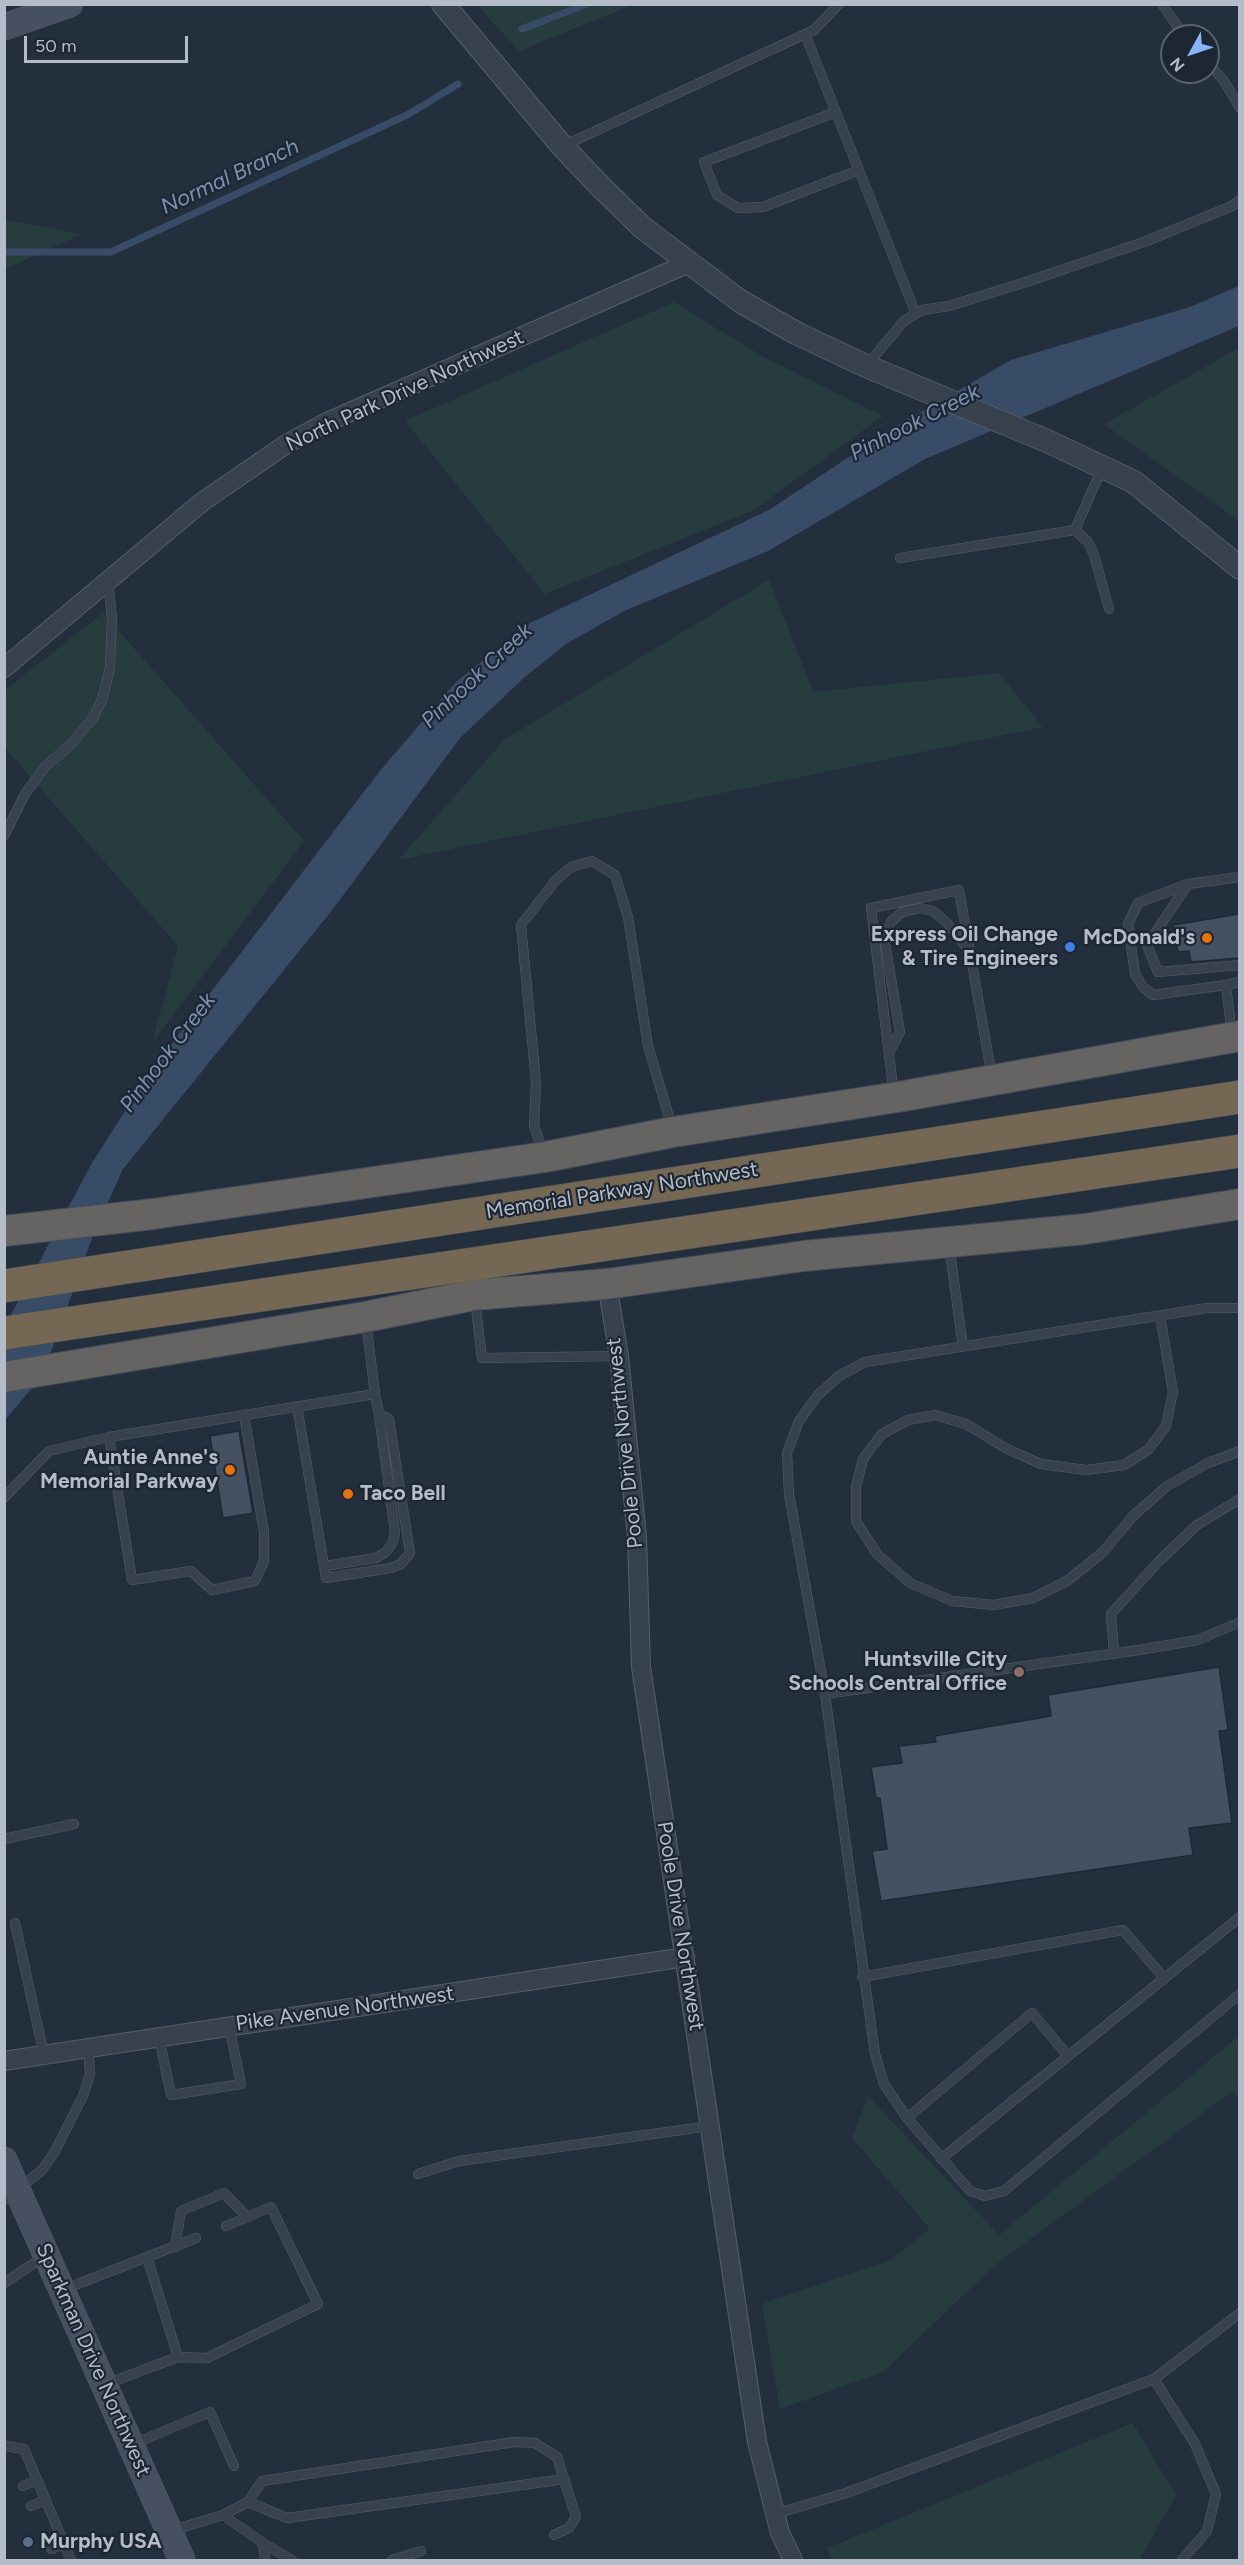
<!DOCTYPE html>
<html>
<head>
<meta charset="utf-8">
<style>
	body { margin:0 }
	#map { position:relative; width:1244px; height:2565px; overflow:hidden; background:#242f3e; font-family:Figtree,sans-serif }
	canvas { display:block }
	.frame { position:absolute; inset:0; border:6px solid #b4bcc9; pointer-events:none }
	.north { position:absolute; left:1160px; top:24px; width:60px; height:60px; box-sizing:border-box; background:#1d2633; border:2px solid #59626f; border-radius:50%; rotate:230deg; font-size:16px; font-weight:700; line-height:24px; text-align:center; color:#b4bcc9 }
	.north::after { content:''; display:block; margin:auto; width:21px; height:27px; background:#8ab4f8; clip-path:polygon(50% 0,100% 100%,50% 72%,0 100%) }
	.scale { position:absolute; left:24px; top:36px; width:164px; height:27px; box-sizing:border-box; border:3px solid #b4bcc9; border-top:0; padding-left:8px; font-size:18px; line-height:21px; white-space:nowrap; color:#b4bcc9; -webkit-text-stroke:4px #1d2633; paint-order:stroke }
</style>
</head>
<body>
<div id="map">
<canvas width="1244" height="2565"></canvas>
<div class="frame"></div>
<div class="north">N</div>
<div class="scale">50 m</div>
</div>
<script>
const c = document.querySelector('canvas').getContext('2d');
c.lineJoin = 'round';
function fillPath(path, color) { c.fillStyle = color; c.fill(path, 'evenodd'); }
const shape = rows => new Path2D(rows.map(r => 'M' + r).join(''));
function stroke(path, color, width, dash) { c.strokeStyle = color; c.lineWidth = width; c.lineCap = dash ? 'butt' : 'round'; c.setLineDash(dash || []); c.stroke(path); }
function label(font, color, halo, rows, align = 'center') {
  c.font = font + ' Figtree,sans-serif'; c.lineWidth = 4.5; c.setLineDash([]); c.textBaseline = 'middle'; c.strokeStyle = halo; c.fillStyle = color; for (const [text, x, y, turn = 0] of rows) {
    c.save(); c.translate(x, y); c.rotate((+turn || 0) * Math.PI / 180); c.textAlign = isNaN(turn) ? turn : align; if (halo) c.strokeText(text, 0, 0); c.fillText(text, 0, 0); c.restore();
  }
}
const green = shape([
	[477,5,633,5,519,51],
	[5,220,82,234,5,269],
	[674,302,760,355,883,416,754,510,545,594,405,421],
	[1239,348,1239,521,1104,424],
	[769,580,813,692,999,673,1043,727,398,860,505,739],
	[103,613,304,841,152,1043,178,946,5,748,4,691],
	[1239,2036,1239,2100,1233,2091,995,2265,883,2372,780,2409,762,2304,889,2261,930,2229,852,2138,868,2096,999,2235],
	[1133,2423,1176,2496,1139,2560,831,2560,827,2548]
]);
const water = shape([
	[1239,286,1239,326,925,459,768,551,624,611,566,644,525,677,460,738,333,909,123,1169,93,1235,53,1347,32,1388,5,1420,5,1326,92,1163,150,1072,379,772,456,682,530,623,769,510,888,431,1011,360,1190,307]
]);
const stream = shape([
	[522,29,587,4],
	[4,252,111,252,409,114,458,84]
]);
const building = shape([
	[1239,914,1239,958,1191,962,1189,951,1178,952,1173,925,1239,914],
	[239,1431,253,1513,223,1518,210,1436,239,1431],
	[1219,1667,1228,1730,1219,1731,1232,1823,1189,1828,1193,1855,881,1901,872,1851,887,1849,880,1798,876,1798,871,1767,902,1763,899,1746,936,1742,935,1736,1051,1716,1048,1695,1219,1667]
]);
const service = shape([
	[1162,4,1184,36],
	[805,34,916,314],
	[1208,63,1224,81,1240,108],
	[836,112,704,162,717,195,738,208,763,207,859,170],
	[563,146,814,30,839,4],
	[866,366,904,321,922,310,949,306,1029,281,1144,242,1232,206,1240,200],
	[1075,530,1088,542,1094,555,1109,609],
	[900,558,1075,530,1102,468],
	[4,836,25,794,45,767,70,745,93,718,102,700,110,668,112,618,108,580],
	[1188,884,1147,945,1158,972,1240,965],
	[1226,985,1153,995,1143,987,1135,974,1128,924,1138,903,1188,884,1240,877],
	[1232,1035,1226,985,1240,982],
	[889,1053,900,1032,884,937,891,922,902,912,920,908,933,911,947,923,968,949],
	[894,1095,871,908,959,890,992,1077],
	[544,1154,534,1126,536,1082,521,925,556,880,571,867,592,861,615,875,628,917,648,1046,672,1127],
	[949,1245,963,1347],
	[475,1300,482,1358,619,1356],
	[1240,1308,1207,1308,865,1362,839,1376,818,1395,799,1421,787,1453,789,1494,825,1694,875,2054,884,2084,907,2118,970,2191,985,2196,1004,2191,1240,1994],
	[1160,1316,1173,1392,1166,1426,1148,1450,1124,1465,1086,1470,1041,1464,1007,1449,966,1424,935,1415,908,1420,882,1434,863,1459,856,1487,856,1521,877,1554,910,1583,952,1601,994,1605,1033,1598,1067,1581,1102,1553,1133,1516,1167,1486,1208,1463,1240,1451],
	[297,1406,326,1578,391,1568,401,1564,410,1553,389,1419,379,1414,375,1394],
	[109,1437,132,1580,191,1571,212,1590,255,1581,264,1561,264,1532,244,1415],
	[4,1498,49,1451,109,1437,375,1394,366,1322],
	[325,1566,376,1558,386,1552,393,1542,395,1532,379,1414],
	[1114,1654,1111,1614,1160,1560,1197,1525,1240,1499],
	[825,1694,1139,1650,1198,1640,1240,1622],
	[4,1839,74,1824],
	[15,1923,44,2055],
	[862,1977,1123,1930,1164,1978],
	[159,2037,171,2095,241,2084,229,2026],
	[907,2118,1032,2013,1068,2056],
	[941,2159,1240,1917],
	[418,2174,459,2161,710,2126],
	[4,2200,41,2171,54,2153,83,2096,90,2074,88,2047],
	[175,2247,181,2211,224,2193,247,2217],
	[147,2257,196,2238],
	[4,2283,45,2256],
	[65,2289,147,2257,178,2357],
	[1154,2379,1195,2444,1216,2494,1207,2531,1182,2560],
	[106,2384,178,2357,207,2358,318,2304,271,2207,226,2226],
	[133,2444,210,2412,234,2466],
	[4,2446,24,2449,71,2560],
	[23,2486,37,2480],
	[248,2502,262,2481,514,2442,535,2443,557,2457,576,2517,569,2528,554,2535],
	[31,2506,45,2500],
	[775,2514,846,2493,1154,2379,1240,2313],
	[223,2515,263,2543,265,2560],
	[170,2531,223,2515,248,2502,287,2518,565,2479],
	[263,2543,292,2560],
	[51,2549,64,2544],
	[392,2560,421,2551]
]);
const minor = shape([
	[4,668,202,502,285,445,325,423,689,263],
	[607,1284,619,1356,637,1537,641,1667,757,2442,780,2533,793,2560],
	[4,2061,685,1957]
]);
const tertiary = shape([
	[443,4,562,146,600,186,643,228,740,301,796,333,866,366,1047,441,1134,482,1240,568]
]);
const secondary = shape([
	[4,27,70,4],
	[4,2160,182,2560]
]);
const trunk = shape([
	[4,1231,153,1214,545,1157,673,1132,904,1096,1240,1036],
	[4,1377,365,1317,474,1295,607,1284,804,1256,1085,1229,1240,1204]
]);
const motorway = shape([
	[4,1286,1240,1097],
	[4,1333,1240,1151]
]);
const markers = [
	[1207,938,6,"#e8710a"],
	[1070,947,6,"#3f7fe0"],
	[230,1470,6,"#e8710a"],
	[348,1494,6,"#e8710a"],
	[1019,1672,6,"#8d6e63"],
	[28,2542,6,"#5c6f8a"]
];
const streetNames = [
	["North Park Drive Northwest",405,391,-25],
	["Memorial Parkway Northwest",622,1191,-9],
	["Poole Drive Northwest",625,1443,-96],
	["Poole Drive Northwest",680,1926,81],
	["Pike Avenue Northwest",345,2009,-8],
	["Sparkman Drive Northwest",93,2360,66]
];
const poiNames = [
	["Express Oil Change",1058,935],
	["& Tire Engineers",1058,959],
	["McDonald's",1195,938],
	["Auntie Anne's",218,1458],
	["Memorial Parkway",218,1482],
	["Taco Bell",360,1494,"left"],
	["Huntsville City",1007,1660],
	["Schools Central Office",1007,1684],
	["Murphy USA",40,2542,"left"]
];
const waterNames = [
	["Normal Branch",230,177,-25],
	["Pinhook Creek",915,423,-27],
	["Pinhook Creek",477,676,-43],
	["Pinhook Creek",168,1053,-53]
];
fillPath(green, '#263c3f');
fillPath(water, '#394c67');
stroke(stream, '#394c67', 7);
fillPath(building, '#455162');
stroke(building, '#1f2835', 1.5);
stroke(service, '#565f6c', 10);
stroke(minor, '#565f6c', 20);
stroke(tertiary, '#565f6c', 24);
stroke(secondary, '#565f6c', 27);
stroke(trunk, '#434c59', 32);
stroke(motorway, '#434c59', 34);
stroke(service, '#38414e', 9);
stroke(minor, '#38414e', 18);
stroke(tertiary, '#38414e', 22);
stroke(secondary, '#465061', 26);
stroke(trunk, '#656462', 30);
stroke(motorway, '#746855', 33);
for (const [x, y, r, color] of markers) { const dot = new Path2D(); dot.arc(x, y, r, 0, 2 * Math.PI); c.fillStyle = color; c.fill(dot); stroke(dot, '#1d2633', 2); }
label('21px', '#b4bcc9', '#1d2633', streetNames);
label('bold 21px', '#b4bcc9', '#1d2633', poiNames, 'right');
label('italic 22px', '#7c92b1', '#1d2633', waterNames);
</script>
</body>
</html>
